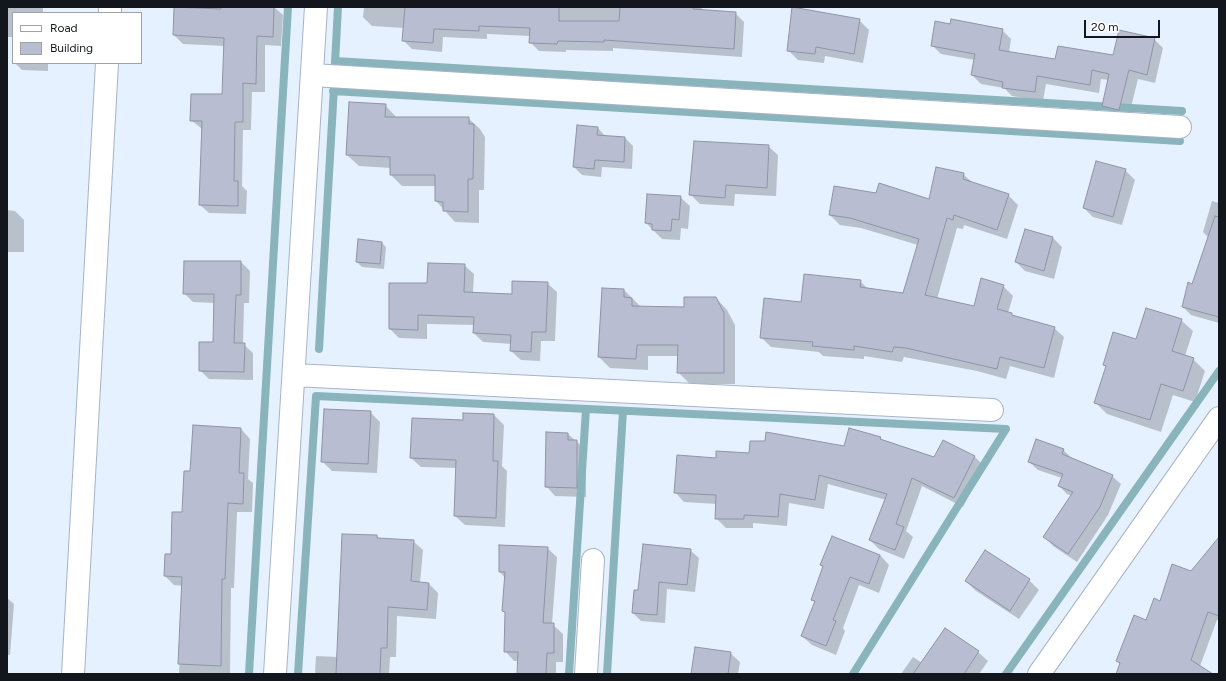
<!DOCTYPE html>
<html>
<head>
<meta charset="utf-8">
<style>
	body { margin:0 }
	#map { position:relative; width:1226px; height:681px; overflow:hidden; background:#e6f1ff; font-family:Figtree,sans-serif }
	canvas { display:block }
	.frame { position:absolute; inset:0; border:8px solid #13171d; pointer-events:none }
	.legend { position:absolute; left:12px; top:12px; width:130px; height:52px; box-sizing:border-box; background:#fff; border:1px solid #a1a2a5; margin:0; padding:5px 7px; list-style:none; font-size:12px; color:#13171d }
	.legend li { display:flex; align-items:center; gap:8px; height:20px }
	.legend b { width:20px; border:1px solid #a1a2a5 }
	.scale { position:absolute; left:1084px; top:20px; width:76px; height:18px; box-sizing:border-box; border:2px solid #13171d; border-top:0; padding-left:5px; font-size:12px; line-height:14px; white-space:nowrap; color:#13171d; -webkit-text-stroke:3px #fff; paint-order:stroke }
</style>
</head>
<body>
<div id="map">
<canvas width="1226" height="681"></canvas>
<div class="frame"></div>
<ul class="legend">
<li><b style="height:5px;background:#fff"></b>Road</li>
<li><b style="height:11px;background:#b9bdd1"></b>Building</li>
</ul>
<div class="scale">20 m</div>
</div>
<script>
const c = document.querySelector('canvas').getContext('2d');
c.lineJoin = 'round';
function fillPath(path, color) { c.fillStyle = color; c.fill(path, 'evenodd'); }
const shape = rows => new Path2D(rows.map(r => 'M' + r).join(''));
function stroke(path, color, width, dash) { c.strokeStyle = color; c.lineWidth = width; c.lineCap = dash ? 'butt' : 'round'; c.setLineDash(dash || []); c.stroke(path); }
const shadow = shape([
	[7,7,43,7,43,13,13,13,13,37,7,37],
	[191,7,274,7,283,15,281,46,265,45,265,92,252,92,251,130,243,130,242,186,247,191,246,214,209,213,200,205,202,129,191,120,223,95,225,46,183,44,174,35],
	[364,7,702,7,702,11,735,13,744,22,742,57,613,48,613,51,566,50,566,52,539,51,530,42,531,36,487,34,487,39,443,37,442,52,412,49,403,40,404,28,372,26,363,17],
	[859,20,869,30,863,63,825,56,824,63,798,60,788,50],
	[950,25,1002,30,1011,39,1009,53,1056,60,1114,56,1154,39,1163,48,1155,83,1138,79,1128,119,1112,115,1103,106,1109,80,1101,79,1099,93,1046,84,1043,101,1012,96,1004,88,981,84,972,75,975,60,941,54,932,45],
	[15,63,48,63,48,71,22,70],
	[385,105,397,118,468,118,480,129,485,137,484,190,479,190,479,223,455,222,436,201,436,186,402,186,391,175,391,168,359,166,347,155],
	[598,128,606,137,625,138,633,146,632,169,602,167,601,177,582,175,574,167],
	[768,146,778,155,776,196,735,194,734,206,700,204,690,194],
	[1125,170,1135,180,1122,225,1093,217,1084,208],
	[963,174,973,183,1008,195,1018,205,1007,239,964,225,963,229,957,228,937,299,974,308,1003,286,1013,296,1008,313,1015,317,1054,328,1064,337,1054,378,1010,366,1006,379,977,371,904,357,902,362,864,356,864,359,823,356,819,352,771,347,761,337,802,303,860,281,868,289,903,294,918,245,861,228,840,225,830,215,876,194,930,200],
	[680,197,690,206,688,229,681,228,680,240,662,239,646,223],
	[1212,201,1219,203,1219,323,1191,315,1183,307,1193,285,1209,238,1203,232],
	[7,210,15,211,24,220,24,252,7,252],
	[1025,230,1053,238,1062,247,1054,279,1025,271,1016,262],
	[382,243,386,247,384,269,362,267,357,262],
	[185,262,241,262,250,271,249,303,244,303,243,344,253,353,253,380,209,379,200,370,214,343,215,303,193,302,184,293],
	[464,265,474,274,473,293,513,295,547,283,557,292,555,341,541,341,540,361,521,360,511,351,512,344,483,342,474,333,474,325,427,324,427,339,399,338,390,329,428,284],
	[624,290,641,307,685,308,716,298,727,310,735,325,735,384,690,384,678,372,678,356,648,356,648,370,610,368,599,357],
	[1181,320,1193,331,1185,356,1193,359,1205,371,1195,402,1173,395,1161,432,1107,414,1096,403,1106,367,1104,364,1137,340],
	[370,412,380,422,377,473,332,471,322,461],
	[464,414,494,415,504,425,502,466,507,471,505,527,465,525,455,516,457,468,421,467,411,458,464,421],
	[194,426,241,429,250,439,248,479,253,483,252,512,237,512,234,588,231,588,230,674,179,674,183,586,174,585,165,576,183,513,191,472],
	[849,430,880,438,883,441,934,459,974,456,984,466,963,507,922,486,906,531,913,537,904,559,879,549,870,540,886,500,828,484,824,509,789,503,787,526,753,523,753,528,726,528,716,518,717,504,684,502,675,492,717,459,750,454,844,447],
	[568,434,586,450,586,497,555,496,546,486],
	[1063,450,1072,458,1112,476,1121,484,1108,515,1077,562,1053,546,1045,537,1072,496,1067,494,1059,486,1062,478,1038,470,1029,462],
	[377,536,379,539,413,541,423,550,420,583,429,584,438,593,436,619,397,616,396,657,390,657,389,674,315,674,316,656,337,657],
	[832,537,880,555,889,565,879,593,859,585,843,628,845,631,836,655,812,645,802,636,815,603,812,599,824,568,821,565],
	[1219,539,1219,620,1217,620,1200,666,1211,674,1117,674,1120,664,1117,661,1160,602,1191,572],
	[547,548,557,557,552,624,563,634,563,662,556,662,556,674,518,674,518,661,514,661,505,651,506,614,503,611,505,578,500,572],
	[690,550,699,558,695,592,667,589,665,623,641,621,633,613,639,591],
	[1029,580,1039,590,1019,619,976,591,966,581],
	[7,598,14,604,10,655,7,655],
	[945,629,978,652,988,661,979,674,901,674,913,657,922,663],
	[730,653,740,662,738,674,692,674]
]);
const stream = shape([
	[335,61,1182,111],
	[335,63,338,7],
	[333,91,1180,141],
	[319,349,334,87],
	[249,674,288,7],
	[298,674,316,396,1006,429,853,674],
	[569,674,586,409],
	[607,674,623,411],
	[1006,674,1219,371]
]);
const building = shape([
	[174,7,221,9,221,7,274,7,273,37,257,36,256,84,243,83,243,122,235,122,234,181,238,181,238,206,199,205,202,121,190,121,191,94,222,94,224,38,173,35,174,7],
	[405,7,559,7,559,21,619,21,620,7,693,7,693,9,736,12,734,49,604,40,604,42,558,41,557,44,529,43,530,28,479,26,479,31,434,29,433,43,402,41,405,7],
	[792,7,860,19,854,54,816,47,815,54,787,51,792,7],
	[951,19,1003,29,999,50,1055,59,1058,46,1113,55,1119,30,1155,38,1147,75,1129,70,1119,110,1102,106,1109,74,1092,70,1090,85,1037,76,1035,92,1002,88,1003,82,971,75,975,54,931,46,935,21,950,24,951,19],
	[349,102,386,104,385,117,469,117,469,124,474,124,473,179,468,179,468,212,443,211,443,202,435,201,435,175,390,175,390,157,346,155,349,102],
	[577,125,598,127,597,135,625,137,624,162,595,160,594,169,573,167,577,125],
	[694,141,769,145,767,188,726,185,725,198,689,195,694,141],
	[1096,161,1126,169,1113,217,1083,208,1096,161],
	[936,167,964,173,963,179,1009,194,997,230,954,215,953,220,947,218,925,295,974,306,981,278,1004,285,997,309,1012,313,1012,315,1055,327,1044,368,1000,357,997,369,906,348,894,347,892,352,854,346,854,350,812,346,813,342,760,338,764,298,801,302,804,274,861,280,860,287,903,293,919,239,850,218,829,215,834,186,876,193,879,183,929,199,936,167],
	[647,194,681,196,679,220,672,219,671,231,652,230,652,224,645,223,647,194],
	[1215,216,1219,217,1219,317,1182,307,1188,282,1192,284,1215,216],
	[1025,229,1053,237,1044,271,1015,262,1025,229],
	[358,239,382,242,380,264,356,262,358,239],
	[184,261,241,261,241,295,236,295,234,343,245,343,244,372,199,371,199,342,213,342,214,294,183,294,184,261],
	[428,263,465,264,464,292,512,294,512,281,548,282,546,332,532,332,531,352,510,351,511,335,473,333,474,317,418,315,418,330,389,329,389,283,427,283,428,263],
	[602,288,624,289,624,297,632,298,632,306,684,307,684,297,716,297,724,313,724,373,677,373,678,345,637,345,636,359,598,357,602,288],
	[1146,308,1182,319,1172,351,1194,358,1183,391,1161,384,1150,420,1094,403,1106,366,1103,365,1113,332,1136,339,1146,308],
	[324,409,371,411,368,464,321,462,324,409],
	[463,413,494,414,493,461,498,461,496,518,454,516,456,460,410,458,412,418,463,420,463,413],
	[193,425,241,428,239,473,244,473,243,504,228,503,225,579,222,579,221,666,178,664,182,577,164,576,165,554,171,554,172,512,182,512,184,471,190,471,193,425],
	[849,428,881,437,880,439,934,457,943,440,975,456,954,498,912,478,896,524,904,527,895,550,869,540,887,494,819,475,815,500,780,494,778,517,744,515,744,519,715,519,716,495,674,493,677,455,716,458,716,451,749,453,750,441,765,441,766,432,844,446,849,428],
	[546,432,568,433,568,440,577,440,577,488,545,487,546,432],
	[1036,439,1064,449,1062,454,1113,475,1100,507,1068,554,1043,537,1073,492,1058,486,1063,474,1028,462,1036,439],
	[342,534,377,535,377,538,414,540,411,581,429,583,427,610,388,607,387,648,381,648,380,674,336,674,342,534],
	[832,536,880,555,869,584,850,577,833,620,836,621,826,646,801,636,815,601,811,600,823,566,820,565,832,536],
	[1219,537,1219,616,1208,612,1191,660,1213,674,1116,674,1120,663,1116,661,1134,615,1146,620,1154,598,1160,601,1172,564,1191,571,1219,537],
	[643,544,691,549,687,585,659,582,657,615,632,613,634,590,638,590,643,544],
	[499,545,548,547,543,623,554,623,554,653,547,653,546,674,517,674,518,652,504,652,505,612,502,611,505,572,499,572,499,545],
	[985,550,1030,579,1010,611,965,581,985,550],
	[945,628,979,651,964,674,913,674,945,628],
	[695,647,731,652,728,674,691,674,695,647]
]);
const minor = shape([
	[110,13,110,7],
	[312,75,1180,127],
	[294,375,992,410],
	[73,674,107,63],
	[275,674,316,7],
	[586,674,593,560],
	[1039,674,1219,418]
]);
fillPath(shadow, '#0003');
stroke(stream, '#8ab4bc', 8);
fillPath(building, '#b9bdd1');
stroke(building, '#8f93a5', 1);
stroke(minor, '#a7b4c5', 24);
stroke(minor, '#fff', 22);
</script>
</body>
</html>
